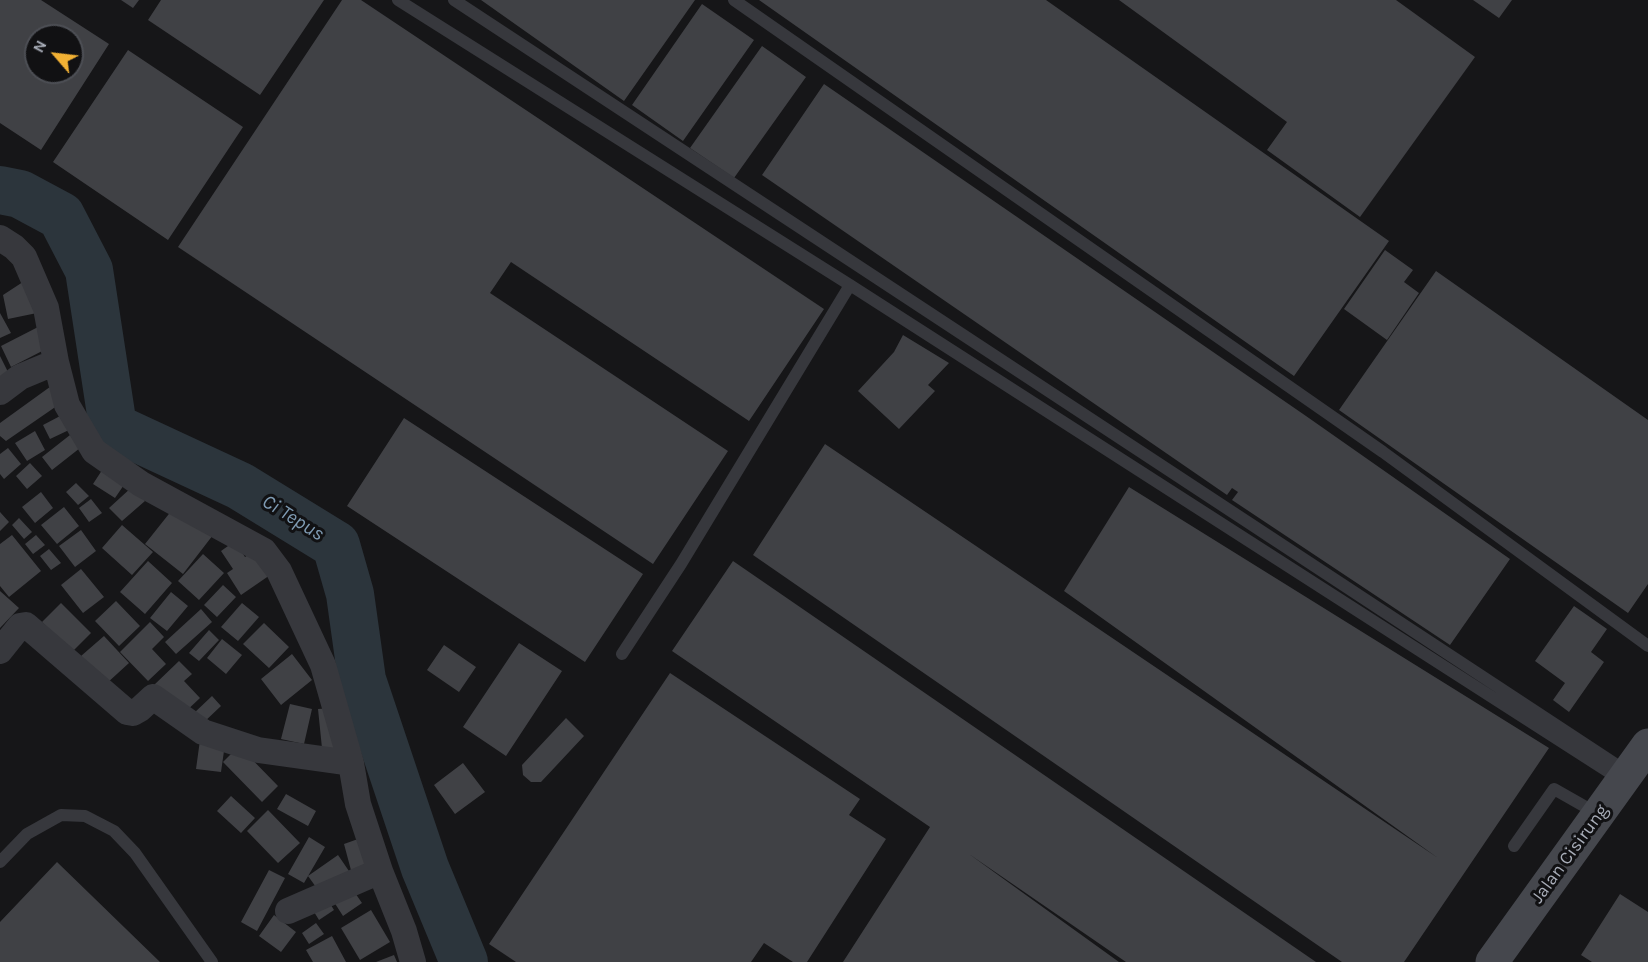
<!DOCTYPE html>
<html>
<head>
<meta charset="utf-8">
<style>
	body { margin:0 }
	#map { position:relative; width:1648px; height:962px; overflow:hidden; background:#161618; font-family:Karla,sans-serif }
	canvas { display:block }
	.north { position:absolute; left:24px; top:24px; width:60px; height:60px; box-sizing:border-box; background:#111113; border:2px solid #4d4f55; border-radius:50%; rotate:298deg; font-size:16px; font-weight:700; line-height:24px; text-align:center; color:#a8adb8 }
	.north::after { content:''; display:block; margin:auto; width:21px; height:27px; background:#f2b134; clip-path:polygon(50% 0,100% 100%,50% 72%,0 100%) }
</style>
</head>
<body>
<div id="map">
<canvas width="1648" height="962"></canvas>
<div class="north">N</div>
</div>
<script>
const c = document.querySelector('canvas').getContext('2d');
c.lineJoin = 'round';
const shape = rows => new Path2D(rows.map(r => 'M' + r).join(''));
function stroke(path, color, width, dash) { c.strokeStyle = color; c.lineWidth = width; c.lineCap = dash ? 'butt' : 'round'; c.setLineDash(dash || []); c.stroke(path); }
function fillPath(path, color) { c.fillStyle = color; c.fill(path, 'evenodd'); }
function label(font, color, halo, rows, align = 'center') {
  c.font = font + ' Karla,sans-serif'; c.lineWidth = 6; c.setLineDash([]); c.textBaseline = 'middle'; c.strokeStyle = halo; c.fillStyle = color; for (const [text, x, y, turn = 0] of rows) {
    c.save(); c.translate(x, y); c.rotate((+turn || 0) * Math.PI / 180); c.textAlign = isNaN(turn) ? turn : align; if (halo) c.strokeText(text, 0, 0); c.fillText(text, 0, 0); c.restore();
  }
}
const river = shape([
	[0,190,20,194,61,216,89,270,113,427,240,486,336,545,350,594,362,680,425,868,464,962]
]);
const building = shape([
	[0,0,41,0,109,44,41,150,0,123],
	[36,36,72,36,72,72,36,72],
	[121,0,139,0,133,8],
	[161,0,324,0,260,95,148,20],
	[342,0,361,0,824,309,749,421,511,262,490,293,728,451,653,564,178,247],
	[481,0,695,0,624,101],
	[759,0,1046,0,1389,241,1294,376],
	[1119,0,1396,0,1475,57,1360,217,1267,150,1287,122],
	[1473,0,1512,0,1499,18],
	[702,4,754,40,683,141,632,105],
	[762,46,806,77,734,178,690,148],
	[128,50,243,127,168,240,53,162],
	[824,84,1306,416,1510,559,1450,645,1232,500,1238,492,1232,488,1227,495,762,175],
	[1385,250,1413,270,1404,282,1419,293,1387,340,1344,309],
	[1436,271,1648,420,1648,584,1628,613,1339,410],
	[29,278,37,313,8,319,3,295],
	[0,313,11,333,0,338],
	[40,326,50,347,11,367,1,346],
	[903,335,949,363,928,385,935,391,899,429,858,391,894,352],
	[0,356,11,378,0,385],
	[54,384,64,401,6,441,0,436,0,423],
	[62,415,69,430,50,439,43,425],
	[404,418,643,574,585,662,347,506],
	[35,431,45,450,27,461,15,443],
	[70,435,80,448,52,470,42,457],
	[825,444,1438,858,1064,591,1129,487,1549,748,1404,962,1342,962,753,555],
	[8,448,21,464,4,479,0,474,0,454],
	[30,463,42,476,27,489,16,476],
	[106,464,128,479,115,498,93,484],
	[76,483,89,496,78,505,66,492],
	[132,487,145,501,122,521,109,508],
	[41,492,53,508,35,523,22,507],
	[91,499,102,513,89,522,79,508],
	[176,505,213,535,183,574,145,544],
	[64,507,79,526,57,544,41,525],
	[0,512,9,522,0,531],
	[19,518,32,532,24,539,12,525],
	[122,525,153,552,132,575,102,548],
	[81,530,96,551,75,567,59,546],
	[12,535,41,571,9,597,0,586,0,544],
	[36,535,45,545,33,554,25,544],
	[235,541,245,557,257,549,273,573,241,595,227,573,233,569,221,551],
	[49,549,61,563,51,570,40,556],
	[203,554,224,573,199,600,178,581],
	[148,561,172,583,145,614,120,592],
	[733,561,1316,962,1126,962,969,854,1119,962,843,962,930,827,672,651],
	[81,569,104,597,83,613,61,585],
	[223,585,236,597,217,617,204,605],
	[0,591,19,608,0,628],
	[171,592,188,606,167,631,150,618],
	[116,601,140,626,119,646,95,621],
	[61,603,91,633,72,652,42,622],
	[242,603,259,617,238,641,221,627],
	[1574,606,1607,629,1591,652,1604,662,1569,712,1553,700,1565,683,1535,661],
	[201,609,212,622,176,654,165,642],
	[150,622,164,637,152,649,166,664,148,681,120,652],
	[264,623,289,647,269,668,243,644],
	[209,630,219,640,199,661,189,653],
	[104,636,129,663,106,684,81,656],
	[222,639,242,655,226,674,207,658],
	[519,643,562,671,506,756,463,727],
	[444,645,476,667,459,692,427,670],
	[292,654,312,680,281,705,261,679],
	[179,661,192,674,184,681,200,698,183,714,154,685],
	[670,673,860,799,849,815,886,839,807,962,793,962,764,943,751,962,516,962,489,944],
	[212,696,221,706,202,724,193,714],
	[290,704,312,709,304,744,281,739],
	[332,708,337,757,323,758,318,709],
	[566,718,584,736,541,782,531,782,523,775,522,765],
	[200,740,225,744,221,772,196,769],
	[239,746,278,786,262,802,223,762],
	[463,763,485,792,455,814,434,785],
	[286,794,316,811,308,826,277,809],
	[231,796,255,818,241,833,217,811],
	[268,810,300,843,278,863,247,831],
	[309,837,325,847,304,883,288,874],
	[358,839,367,869,352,874,344,844],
	[338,855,351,874,321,894,308,876],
	[57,862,160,962,0,962,0,922],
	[269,870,285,878,257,931,241,922],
	[353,890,362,903,343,916,334,902],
	[1620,894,1648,912,1648,962,1592,962,1581,955],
	[326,897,334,910,319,920,311,907],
	[371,910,390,942,360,960,341,928],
	[274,915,296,932,281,952,259,936],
	[316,923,324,934,309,944,302,933],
	[332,936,346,962,313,962,306,950],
	[394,955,397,962,376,962]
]);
const service = shape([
	[398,0,850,285,1621,780],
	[454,0,1626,771],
	[734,0,1383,452,1648,646],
	[622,654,681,564,850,285],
	[1514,846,1554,789,1598,814],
	[0,862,27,834,61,815,85,816,114,831,135,853,212,962]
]);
const minor = shape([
	[0,238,14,247,24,257,46,308,56,362,67,405,94,451,141,484,264,551,279,571,323,665,351,763,358,804,380,871,404,931,413,962],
	[0,392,20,377,56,362],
	[0,651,20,626,26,625,127,712,133,713,140,709,153,697,203,732,258,750,351,763],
	[288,911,380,871]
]);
const secondary = shape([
	[1492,962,1648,745]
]);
const streetNames = [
	["Jalan Cisirung",1570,854,-54]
];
const waterNames = [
	["Ci Tepus",293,518,32]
];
stroke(river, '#2c353c', 48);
fillPath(building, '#404145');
stroke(service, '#37383d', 12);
stroke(minor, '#37383d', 26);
stroke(secondary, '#45474d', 33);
label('18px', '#a8adb8', '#111113', streetNames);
label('italic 20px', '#7f9bb3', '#111113', waterNames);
</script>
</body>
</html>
